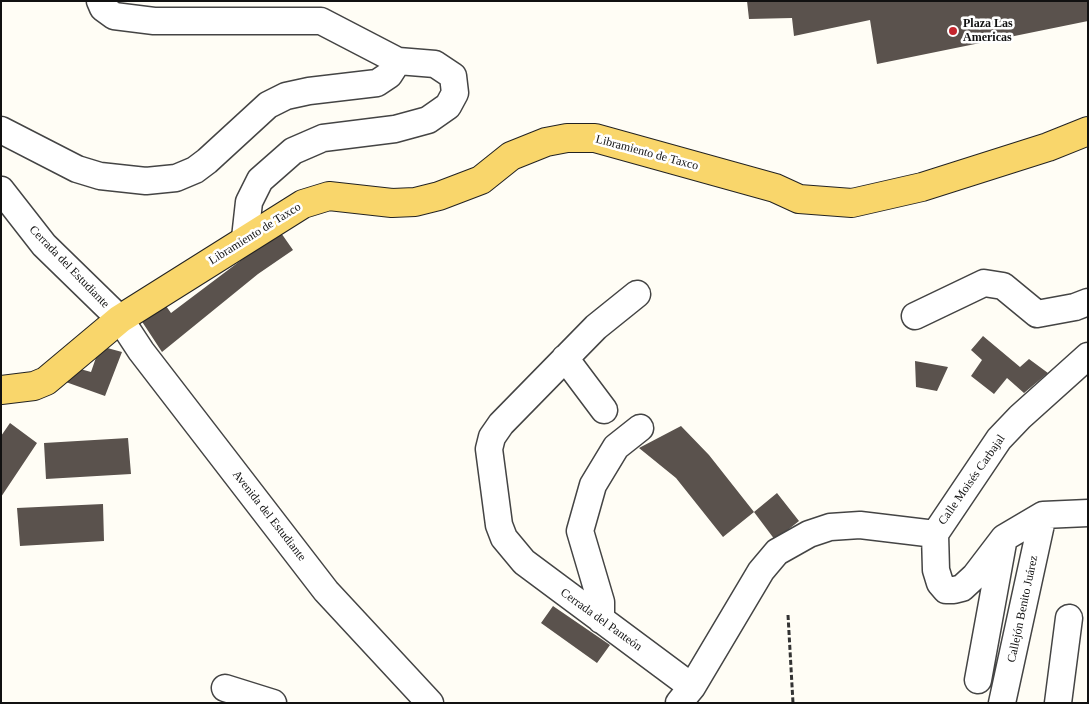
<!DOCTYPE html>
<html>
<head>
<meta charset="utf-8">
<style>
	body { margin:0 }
	#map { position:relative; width:1089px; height:704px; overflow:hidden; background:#fffdf5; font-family:"Times New Roman",serif }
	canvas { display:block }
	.frame { position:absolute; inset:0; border:2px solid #111; pointer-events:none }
</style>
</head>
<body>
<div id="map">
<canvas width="1089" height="704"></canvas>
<div class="frame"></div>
</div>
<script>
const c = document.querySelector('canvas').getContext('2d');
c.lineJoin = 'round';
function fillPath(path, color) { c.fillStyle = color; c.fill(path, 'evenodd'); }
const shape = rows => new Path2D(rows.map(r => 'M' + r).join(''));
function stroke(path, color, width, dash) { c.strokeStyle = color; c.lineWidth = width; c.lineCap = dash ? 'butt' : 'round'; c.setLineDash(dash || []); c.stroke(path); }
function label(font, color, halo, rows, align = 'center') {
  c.font = font + ' "Times New Roman",serif'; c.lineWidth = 5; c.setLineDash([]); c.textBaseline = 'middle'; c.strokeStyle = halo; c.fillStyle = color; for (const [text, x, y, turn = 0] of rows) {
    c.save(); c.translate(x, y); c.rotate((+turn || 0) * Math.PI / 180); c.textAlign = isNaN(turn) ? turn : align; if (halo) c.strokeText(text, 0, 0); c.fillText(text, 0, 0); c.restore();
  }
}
const building = shape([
	[747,1,1088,1,1088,21,877,64,870,20,794,36,792,18,749,19],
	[279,230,293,250,258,274,162,352,137,314,161,299,171,313,248,255,242,248],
	[983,336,1020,367,1029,359,1048,373,1024,393,1007,378,994,394,971,376,982,360,971,350],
	[100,346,122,352,105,396,63,381,73,367,91,372],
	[915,361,948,367,937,391,916,387],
	[10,423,37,443,1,497,1,436],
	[681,426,709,455,754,512,723,537,676,478,639,448],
	[128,438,131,474,46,479,44,443],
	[777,493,799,521,775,540,754,512],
	[103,504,104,541,20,546,17,508],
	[553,606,610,645,597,663,541,623]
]);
const path = shape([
	[788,615,793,703]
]);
const minor = shape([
	[100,1,103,8,114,16,154,21,321,21,398,61,435,64,453,76,455,93,448,106,428,120,395,129,323,138,293,151,260,180,249,202,245,238],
	[1,130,77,169,100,176,146,181,176,178,195,170,207,161,268,105,286,96,309,91,377,83,389,75,398,61],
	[1,190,44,245,120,319,141,351,326,591,430,703],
	[637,294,596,327,501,424,492,437,489,449,499,525,504,538,524,562,692,687],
	[915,316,984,283,1003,286,1037,314,1075,307,1088,302],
	[565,358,604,410],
	[935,534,999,439,1020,417,1088,356],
	[935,534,936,570,940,583,946,590,954,590,962,588,975,576,1004,538,1043,515,1088,513],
	[601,620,601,602,580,531,593,485,616,447,640,428],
	[978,680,1003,543],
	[225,688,273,703],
	[679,703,692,687,761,571,777,552,809,534,830,527,860,525,935,534],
	[1002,703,1043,515],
	[1058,703,1069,618]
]);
const major = shape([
	[1,390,34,386,46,381,120,319,303,204,329,196,392,203,415,202,439,196,481,180,511,156,546,142,567,138,595,138,775,188,799,199,852,203,922,187,1048,147,1088,131]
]);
const markers = [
	[953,31,5,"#c4262e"]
];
const poiNames = [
	["Plaza Las",963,24],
	["Americas",963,38]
];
const streetNames = [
	["Libramiento de Taxco",647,153,15],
	["Libramiento de Taxco",255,234,-32],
	["Cerrada del Estudiante",69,267,46],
	["Calle Moisés Carbajal",972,480,-55],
	["Avenida del Estudiante",269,516,52],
	["Callejón Benito Juárez",1023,609,-78],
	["Cerrada del Panteón",601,620,36]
];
fillPath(building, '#5a524d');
stroke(minor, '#444', 29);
stroke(major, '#222', 30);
stroke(path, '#333', 3, [5, 2.5]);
stroke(minor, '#fff', 26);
stroke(major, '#f9d66b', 28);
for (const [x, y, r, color] of markers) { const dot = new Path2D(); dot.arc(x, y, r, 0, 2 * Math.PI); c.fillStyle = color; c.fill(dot); stroke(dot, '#fff', 2); }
label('bold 12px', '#111', '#fff', poiNames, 'left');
label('12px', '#111', '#fff', streetNames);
</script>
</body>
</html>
